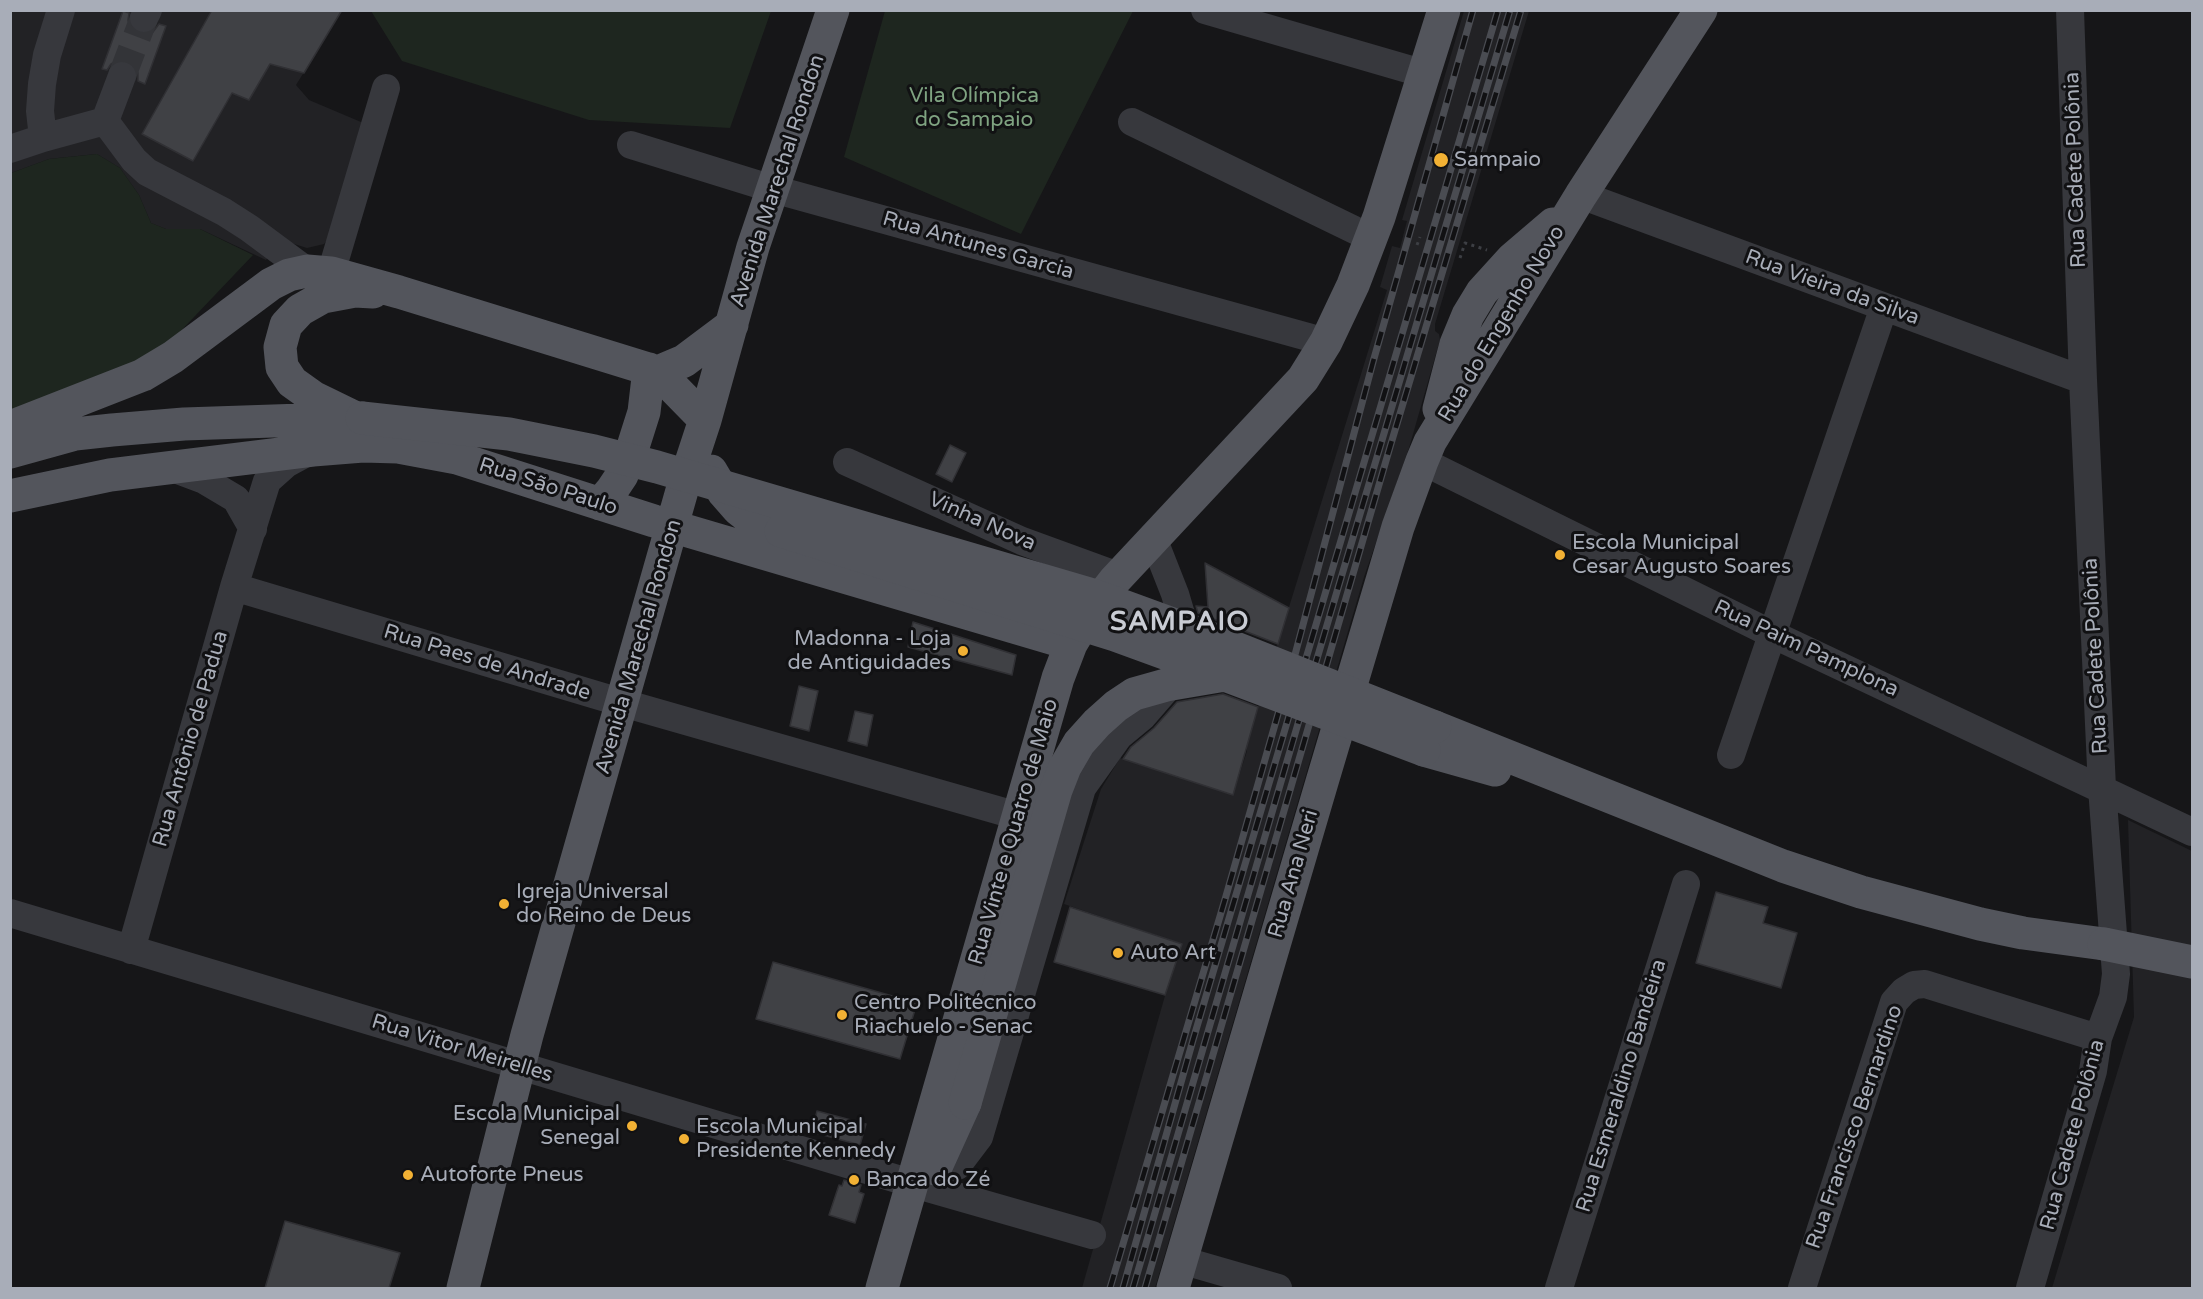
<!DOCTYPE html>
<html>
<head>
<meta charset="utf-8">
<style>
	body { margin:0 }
	#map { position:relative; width:2203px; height:1299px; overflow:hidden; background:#161618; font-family:"Varela Round",sans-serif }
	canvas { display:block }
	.frame { position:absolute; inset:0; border:12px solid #a8adb8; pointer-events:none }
</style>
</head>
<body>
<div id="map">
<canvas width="2203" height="1299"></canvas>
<div class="frame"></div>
</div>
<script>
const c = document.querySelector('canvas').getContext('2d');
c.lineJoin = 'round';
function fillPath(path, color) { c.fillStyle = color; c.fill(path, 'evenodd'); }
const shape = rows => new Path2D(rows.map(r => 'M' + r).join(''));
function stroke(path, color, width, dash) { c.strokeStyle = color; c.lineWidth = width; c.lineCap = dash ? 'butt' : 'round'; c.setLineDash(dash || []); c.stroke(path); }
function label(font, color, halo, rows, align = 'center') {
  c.font = font + ' "Varela Round",sans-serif'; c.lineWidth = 6; c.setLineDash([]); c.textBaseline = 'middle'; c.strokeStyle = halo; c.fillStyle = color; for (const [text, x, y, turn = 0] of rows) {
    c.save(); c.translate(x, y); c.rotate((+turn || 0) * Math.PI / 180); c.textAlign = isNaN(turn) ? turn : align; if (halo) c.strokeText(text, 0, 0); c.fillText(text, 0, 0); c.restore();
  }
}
const built = shape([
	[11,11,342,11,296,85,309,100,361,122,366,128,337,228,324,244,307,248,291,243,275,248,266,260,200,229,166,229,151,223,139,195,120,168,97,154,49,159,11,173],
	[1464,11,1529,11,1435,324,1435,331,1439,334,1440,340,1409,448,1364,577,1155,1288,1082,1288,1172,971,1182,944,1064,904,1101,789,1120,758,1233,794,1247,751,1247,743,1387,290,1380,287,1392,246,1400,248,1407,221,1402,220],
	[2128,820,2192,851,2192,1288,2052,1288,2134,1017]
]);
const green = shape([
	[371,11,771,11,730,128,589,120,402,61],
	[885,11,1133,11,1021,234,844,157],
	[97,154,120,168,139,195,151,223,166,229,200,229,253,255,156,357,11,412,11,173,49,159]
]);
const building = shape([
	[212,10,342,10,304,73,270,64,249,100,232,93,193,161,142,134,212,10],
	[123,11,129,13,128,20,130,27,137,33,146,34,153,32,159,24,166,26,145,84,138,81,138,73,135,66,127,60,119,60,111,64,107,70,102,69,123,11],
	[950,445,966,453,952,482,936,474,950,445],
	[1205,563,1289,608,1278,644,1198,613,1196,606,1208,607,1205,563],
	[913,622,1016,655,1012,675,908,647,913,622],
	[799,686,818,691,809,731,790,726,799,686],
	[1223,694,1258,707,1233,795,1123,759,1131,747,1154,728,1177,702,1223,694],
	[855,711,873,715,867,746,848,741,855,711],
	[1716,892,1768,907,1763,923,1797,933,1781,988,1696,963,1716,892],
	[1070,907,1182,944,1165,995,1054,962,1070,907],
	[773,962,917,1003,900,1059,756,1019,773,962],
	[817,1111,866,1124,860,1145,812,1132,817,1111],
	[844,1180,861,1185,859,1192,864,1194,855,1223,829,1215,839,1185,842,1186,844,1180],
	[285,1221,400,1253,389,1288,265,1288,285,1221]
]);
const minorTunnel = shape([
	[122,76,144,18]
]);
const path = shape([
	[1417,245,1420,237],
	[1460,258,1465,243,1487,250]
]);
const minor = shape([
	[1205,10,1425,74],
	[144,18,148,10],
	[122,76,105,121,134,160,147,172,224,212,249,228,307,271],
	[1132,122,1371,238],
	[43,138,40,111,42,84,47,55,61,10],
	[631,145,773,189,1326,342],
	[10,149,43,138,105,121],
	[1581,195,2083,380],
	[331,273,386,88],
	[1422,461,1772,634,2192,832],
	[847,462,1022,541,1118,576],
	[172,468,204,480,236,499,253,529],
	[234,587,623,703,1018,816],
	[1731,755,1884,307],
	[10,913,914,1184,1092,1235],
	[131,950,234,587,267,481,286,464,310,451],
	[933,1171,957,1166,979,1137,1082,788,1119,736,1142,717,1181,672,1188,638,1175,594,1153,538],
	[1181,1260,1278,1288],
	[1559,1288,1686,884],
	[1802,1288,1894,1002,1904,991,1914,985,1925,984,2098,1038],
	[2030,1288,2093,1071,2098,1038,2113,997,2116,974,2102,788,2083,380,2070,10]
]);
const major = shape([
	[658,372,684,361,732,325],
	[1439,409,1456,344,1468,315,1482,292,1512,259,1553,224],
	[352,416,313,397,292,382,282,367,280,347,286,325,300,310,323,297,355,291,373,292],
	[10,427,143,375,173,357,271,284,289,275,307,271,331,273,399,292,658,372,705,420],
	[10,452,75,434,112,430,184,424,362,418],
	[711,471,724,493,738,509,752,520,781,531],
	[10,496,110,475,313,450,363,446,398,447,457,458,654,521,1071,644],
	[600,504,612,490,622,475,631,453,644,412,649,369],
	[1435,727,1783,866,1861,892,1980,924,2023,933,2104,944],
	[1424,750,1495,770],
	[935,1169,965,1103],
	[463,1288,527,1035,683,487,705,420,753,247,833,10],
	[882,1288,1058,678,1071,644,1090,612,1115,580,1303,379,1326,342,1353,285,1379,217,1444,10],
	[1173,1288,1322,782,1398,527,1422,461,1430,442,1581,195,1701,10]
]);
const rail = shape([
	[1110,1288,1226,896,1296,651,1373,362,1473,10],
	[1123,1288,1193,1040,1498,10],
	[1133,1288,1316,662,1510,10],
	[1145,1288,1390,447,1521,10]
]);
const majorBridge = shape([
	[362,418,509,434,594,451,657,467,1093,595,1208,637,1435,727],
	[781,531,1115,635,1222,674],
	[2104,944,2192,962],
	[965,1103,1056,790,1065,767,1079,743,1097,723,1116,706,1134,694,1166,685,1225,675,1424,750]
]);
const markers = [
	[1441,160,8,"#f2b134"],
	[1560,555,6,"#f2b134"],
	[963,651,6,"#f2b134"],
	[504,904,6,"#f2b134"],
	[1118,953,6,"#f2b134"],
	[842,1015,6,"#f2b134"],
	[632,1126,6,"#f2b134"],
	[684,1139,6,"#f2b134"],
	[408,1175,6,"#f2b134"],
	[854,1180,6,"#f2b134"]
];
const parkNames = [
	["Vila Olímpica",974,96],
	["do Sampaio",974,120]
];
const poiNames = [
	["Sampaio",1454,160],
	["Escola Municipal",1572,543],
	["Cesar Augusto Soares",1572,567],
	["Madonna - Loja",951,639,"right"],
	["de Antiguidades",951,663,"right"],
	["Igreja Universal",516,892],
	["do Reino de Deus",516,916],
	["Auto Art",1130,953],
	["Centro Politécnico",854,1003],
	["Riachuelo - Senac",854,1027],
	["Escola Municipal",620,1114,"right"],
	["Senegal",620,1138,"right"],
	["Escola Municipal",696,1127],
	["Presidente Kennedy",696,1151],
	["Autoforte Pneus",420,1175],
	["Banca do Zé",866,1180]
];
const streetNames = [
	["Rua Cadete Polônia",2076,170,-92],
	["Avenida Marechal Rondon",778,181,-72],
	["Rua Antunes Garcia",978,246,16],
	["Rua Vieira da Silva",1832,288,20],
	["Rua do Engenho Novo",1502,324,-59],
	["Rua São Paulo",548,487,18],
	["Vinha Nova",982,522,24],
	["Avenida Marechal Rondon",639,647,-74],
	["Rua Paim Pamplona",1806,649,25],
	["Rua Cadete Polônia",2096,656,-93],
	["Rua Paes de Andrade",487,663,17],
	["Rua Antônio de Padua",191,739,-74],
	["Rua Vinte e Quatro de Maio",1014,832,-74],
	["Rua Ana Neri",1294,874,-74],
	["Rua Vitor Meirelles",462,1049,17],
	["Rua Esmeraldino Bandeira",1622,1086,-73],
	["Rua Francisco Bernardino",1855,1127,-71],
	["Rua Cadete Polônia",2073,1135,-75]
];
const districtNames = [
	["SAMPAIO",1180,623]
];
fillPath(built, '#222225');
fillPath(green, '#1e261f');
fillPath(building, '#404145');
stroke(building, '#303034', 1.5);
stroke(minorTunnel, '#333438', 28, [28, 14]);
stroke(path, '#3d3f44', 3, [3, 4.5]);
stroke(minor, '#37383d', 28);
stroke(major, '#53555c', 33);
stroke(rail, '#4a4c52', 7);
stroke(rail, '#111113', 4.5, [14]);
stroke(majorBridge, '#53555c', 33);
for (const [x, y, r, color] of markers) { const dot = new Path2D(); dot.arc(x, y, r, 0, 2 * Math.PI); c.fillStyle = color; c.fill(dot); stroke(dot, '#111113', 2); }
label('21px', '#7fa381', '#111113', parkNames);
label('21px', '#a8adb8', '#111113', poiNames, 'left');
label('21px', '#a8adb8', '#111113', streetNames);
c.letterSpacing = '1.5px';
label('bold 27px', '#c9ccd4', '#111113', districtNames);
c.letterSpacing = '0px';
</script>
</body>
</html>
